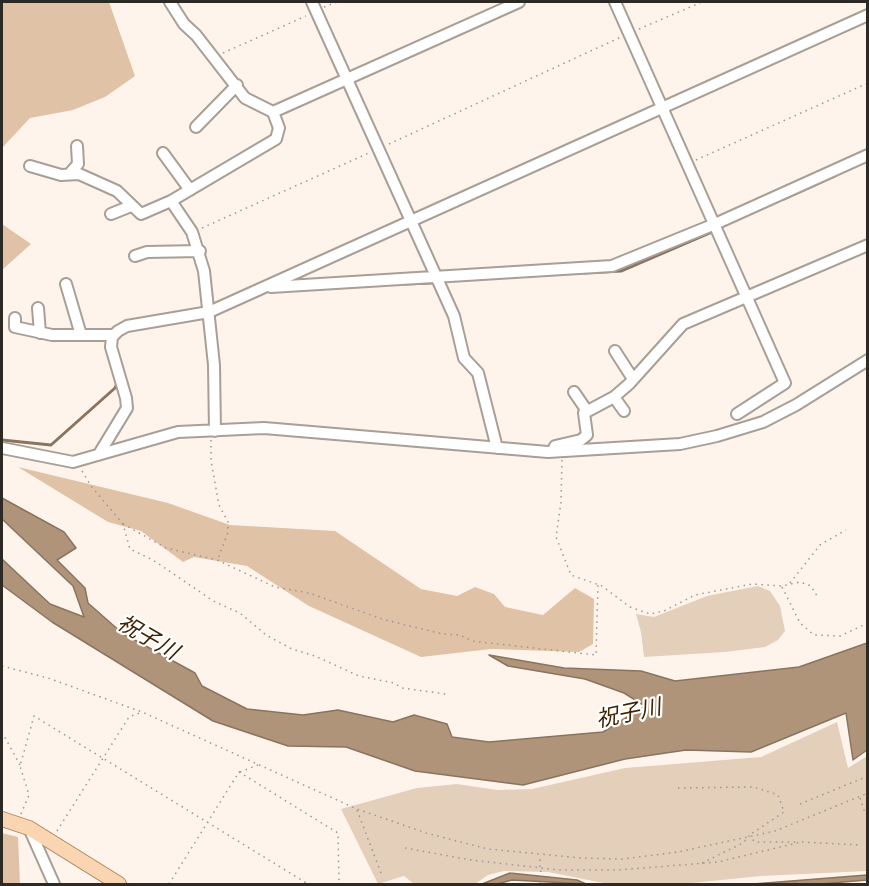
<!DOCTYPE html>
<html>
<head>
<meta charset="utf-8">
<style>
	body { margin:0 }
	#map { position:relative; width:869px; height:886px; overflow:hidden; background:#fff4eb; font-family:Jost,sans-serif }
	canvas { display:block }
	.frame { position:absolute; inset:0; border:3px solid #2d2a26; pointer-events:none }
</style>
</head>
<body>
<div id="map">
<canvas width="869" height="886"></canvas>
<div class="frame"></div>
</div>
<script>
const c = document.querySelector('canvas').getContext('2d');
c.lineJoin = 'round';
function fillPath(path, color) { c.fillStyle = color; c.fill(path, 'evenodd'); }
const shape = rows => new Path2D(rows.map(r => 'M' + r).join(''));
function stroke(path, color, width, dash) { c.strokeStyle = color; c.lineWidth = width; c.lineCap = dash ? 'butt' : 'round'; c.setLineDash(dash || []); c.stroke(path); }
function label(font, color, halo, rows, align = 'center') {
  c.font = font + ' Jost,"Noto Sans JP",sans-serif'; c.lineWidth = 4.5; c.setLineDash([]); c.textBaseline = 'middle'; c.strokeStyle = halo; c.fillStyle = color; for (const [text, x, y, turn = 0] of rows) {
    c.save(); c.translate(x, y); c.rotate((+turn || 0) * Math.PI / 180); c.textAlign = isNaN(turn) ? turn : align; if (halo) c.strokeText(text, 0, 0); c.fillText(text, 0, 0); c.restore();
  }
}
const green = shape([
	[758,586,770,591,780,606,785,631,778,640,765,647,725,652,644,657,641,632,636,614,654,617,707,596],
	[837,722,848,768,867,756,867,871,761,876,682,884,608,884,548,872,504,871,488,875,475,884,414,884,404,876,378,884,341,809,417,788,457,784,497,790,532,789,625,768,761,757]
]);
const forest = shape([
	[2,2,109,2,135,76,105,97,73,110,30,118,2,148],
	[2,224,31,244,2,270],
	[18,467,168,503,230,525,335,531,421,589,457,596,475,587,494,594,505,607,543,615,575,588,594,599,593,644,579,652,491,649,421,657,309,606,247,566,194,557,183,562,141,531,108,522],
	[2,833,18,837,20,884,2,884]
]);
const water = shape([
	[2,498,64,532,76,548,57,560,85,588,88,603,122,633,195,673,202,686,247,709,303,715,338,710,393,722,414,715,447,724,452,737,489,742,603,732,645,706,624,693,585,679,508,666,489,655,564,668,641,671,675,681,799,667,867,643,867,750,853,760,846,713,751,752,686,750,625,759,523,785,415,771,346,747,288,746,213,721,52,622,2,585,2,559,50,604,84,617,73,586,2,519,2,498],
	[510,873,577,880,586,884,512,880,497,884,482,884,510,873],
	[867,875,867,880,820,884,753,884,867,875]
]);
const stream = shape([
	[784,199,835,176],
	[584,273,621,271,714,231],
	[404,284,431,283],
	[2,440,51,445,115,388,118,381]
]);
const path = shape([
	[324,7,337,2],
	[639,29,702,2],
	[223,53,306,16],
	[389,144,621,37],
	[696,160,868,83],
	[202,228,371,152],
	[211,440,211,461,219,505,228,522,228,532,218,559],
	[562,460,561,502,556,537,571,575,602,586,630,607,650,614,664,611,695,595,752,584,782,586,800,582,811,586,817,596],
	[82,471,91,486,123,524,130,549,153,560,215,602,240,613,266,635,292,649,315,656,359,676,394,683,402,688,446,694],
	[123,524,166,548,217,560,275,587,309,593,385,620,443,634,460,635,472,641,596,655,598,584],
	[790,583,820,545,846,530],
	[782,587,800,623,814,635,840,636,868,623],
	[2,666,48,678,142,712,357,809,426,833,488,849,581,858,622,859,678,852,775,831,868,793],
	[2,732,20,765],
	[240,772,258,765],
	[678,788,754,787,778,795,784,812,751,834],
	[860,798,865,813],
	[800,804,868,776],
	[357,810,381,873],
	[21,814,29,795,20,766,34,716,308,884],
	[57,831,129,717,142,712],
	[802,842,860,845],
	[405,848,471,860,559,870,618,870,718,862,801,842],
	[702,863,743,843,749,836,755,842,797,842],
	[540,867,540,857],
	[169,884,239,772,338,833,339,884],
	[540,884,541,868]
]);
const minor = shape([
	[170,2,184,24,196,35,245,98,273,112,279,128,276,139,171,201,192,232,204,271,214,365,215,431],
	[312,2,454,316,464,358,478,373,497,448],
	[615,2,785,383,737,414],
	[273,112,519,2],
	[196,127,237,85],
	[163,153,190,190],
	[30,166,61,175,79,174,117,191,141,214,171,201],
	[71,172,78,164,77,146],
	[111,214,131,206],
	[135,256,147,252,200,251],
	[66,284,81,335],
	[271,287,612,266,715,224,868,155],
	[38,308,40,333],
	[15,318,15,327,52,335,114,335],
	[615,351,633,379],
	[574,392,587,411],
	[614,397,624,411],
	[2,448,73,462,178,432,264,428,548,452,680,444,717,436,763,422,796,405,868,360],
	[553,451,555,446,581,440,587,435,584,413,614,397,629,384,683,324,868,245],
	[99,454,127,408,126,398,111,347,112,337,118,331,127,326,209,312,868,15],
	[29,828,54,884]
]);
const major = shape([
	[2,819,29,828,119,884]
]);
const waterNames = [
	["祝子川",147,639,30],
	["祝子川",629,715,-12]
];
fillPath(green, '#e4cfbb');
fillPath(forest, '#e0c2a6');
fillPath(water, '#b09479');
stroke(water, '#897460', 1.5);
stroke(stream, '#897460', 3);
stroke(minor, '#a89f96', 14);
stroke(major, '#b0875f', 16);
stroke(path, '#9e9690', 1.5, [1.5, 4.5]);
stroke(minor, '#fff', 10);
stroke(major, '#fad5b2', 14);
label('italic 22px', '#412300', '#fff', waterNames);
</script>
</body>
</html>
